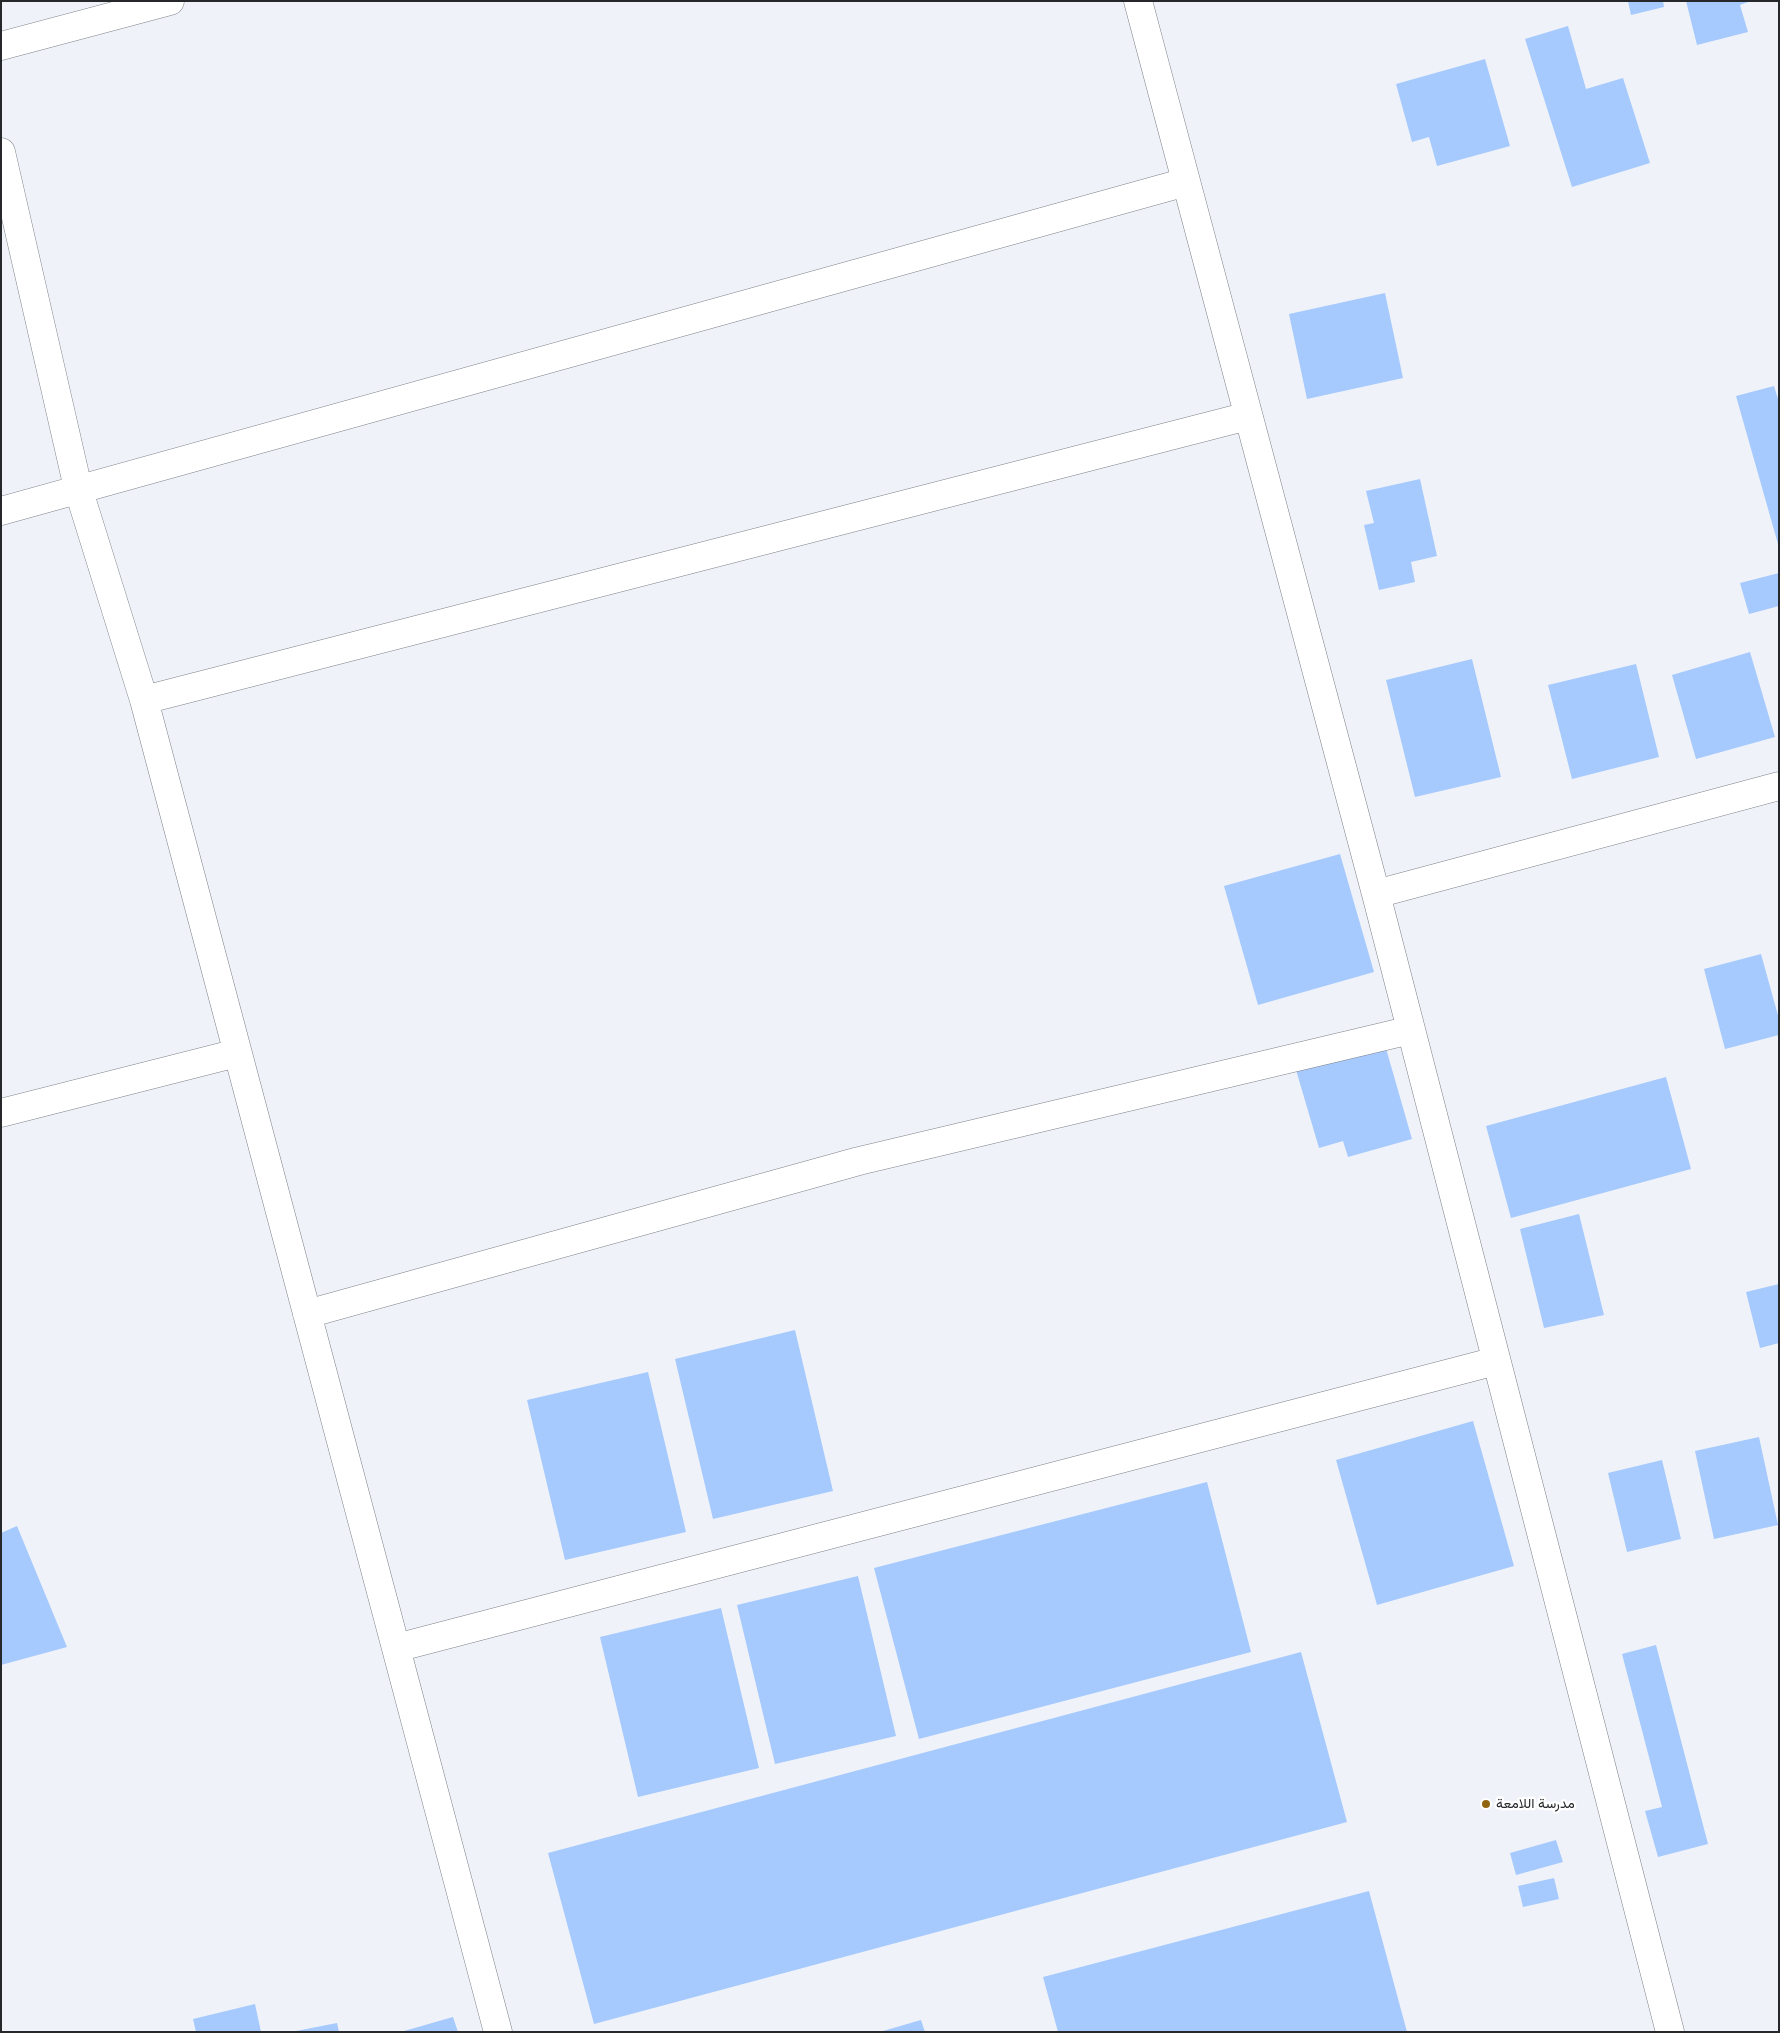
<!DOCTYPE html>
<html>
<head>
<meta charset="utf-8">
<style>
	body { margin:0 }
	#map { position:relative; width:1780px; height:2033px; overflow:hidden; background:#eff3f9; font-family:Figtree,sans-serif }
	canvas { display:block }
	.frame { position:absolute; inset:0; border:2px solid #26272a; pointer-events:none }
</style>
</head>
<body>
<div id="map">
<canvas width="1780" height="2033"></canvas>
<div class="frame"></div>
</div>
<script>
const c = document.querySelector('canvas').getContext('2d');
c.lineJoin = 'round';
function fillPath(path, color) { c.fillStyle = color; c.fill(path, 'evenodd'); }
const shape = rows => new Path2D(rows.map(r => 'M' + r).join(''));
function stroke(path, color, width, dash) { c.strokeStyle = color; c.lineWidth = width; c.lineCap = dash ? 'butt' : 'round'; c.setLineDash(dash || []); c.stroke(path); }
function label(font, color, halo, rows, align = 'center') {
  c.font = font + ' Figtree,Vazirmatn,sans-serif'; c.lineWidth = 4.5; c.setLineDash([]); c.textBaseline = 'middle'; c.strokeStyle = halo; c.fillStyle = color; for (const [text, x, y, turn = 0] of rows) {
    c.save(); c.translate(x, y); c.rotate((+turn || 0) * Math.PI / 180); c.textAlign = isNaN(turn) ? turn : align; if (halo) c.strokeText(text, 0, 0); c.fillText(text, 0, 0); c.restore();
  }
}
const building = shape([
	[1628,1,1663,1,1664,7,1631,15],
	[1686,1,1751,1,1740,5,1748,32,1697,45],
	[1568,26,1586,89,1623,78,1650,163,1572,187,1525,39],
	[1485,59,1510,146,1437,166,1429,137,1412,142,1396,84],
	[1385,293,1403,378,1307,399,1289,314],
	[1774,386,1779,402,1778,544,1736,396],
	[1420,479,1437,556,1411,562,1415,582,1379,590,1364,525,1374,523,1366,491],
	[1779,573,1779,606,1749,614,1740,583],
	[1750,652,1775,737,1696,759,1672,675],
	[1472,659,1501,777,1415,797,1386,680],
	[1636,664,1659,757,1572,779,1548,685],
	[1340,854,1374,972,1258,1005,1224,886],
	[1761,954,1779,1019,1779,1035,1725,1049,1704,969],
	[1385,1045,1412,1139,1348,1157,1343,1141,1319,1148,1296,1070],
	[1666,1077,1691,1169,1511,1218,1486,1126],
	[1579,1214,1604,1315,1544,1328,1520,1229],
	[1779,1284,1779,1343,1760,1348,1746,1292],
	[795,1330,833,1491,713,1519,675,1359],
	[648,1372,686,1532,565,1560,527,1400],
	[1473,1421,1514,1566,1377,1605,1336,1460],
	[1759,1437,1778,1525,1714,1539,1695,1451],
	[1662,1460,1681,1539,1627,1552,1608,1473],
	[1207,1482,1251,1652,919,1739,874,1568],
	[17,1526,67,1647,1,1665,1,1533],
	[858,1576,896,1736,775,1764,737,1605],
	[721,1608,759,1768,638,1797,600,1637],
	[1656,1645,1708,1844,1658,1857,1645,1811,1662,1807,1622,1654],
	[1301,1652,1347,1822,594,2024,548,1853],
	[1556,1840,1563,1862,1516,1875,1510,1853],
	[1554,1878,1559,1899,1523,1907,1518,1886],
	[1369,1891,1407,2032,1058,2032,1043,1977],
	[255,2004,261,2032,196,2032,193,2019],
	[453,2017,458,2032,404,2032,404,2031],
	[921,2020,925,2032,883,2032,883,2031],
	[337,2023,339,2032,296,2032,296,2031]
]);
const minor = shape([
	[1138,1,1376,894,1670,2032],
	[1,46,170,1],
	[1,152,78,488,144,700,498,2032],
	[1,511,1186,182],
	[144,700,1248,416],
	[1376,894,1779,786],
	[1,1113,237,1053],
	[307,1314,859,1161,1411,1030],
	[396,1648,1496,1361]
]);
const markers = [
	[1486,1804,5,"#91650f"]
];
const poiNames = [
	["مدرسة اللامعة",1496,1804]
];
fillPath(building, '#a6c9fe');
stroke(minor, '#7f8389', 29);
stroke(minor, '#fff', 28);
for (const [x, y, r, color] of markers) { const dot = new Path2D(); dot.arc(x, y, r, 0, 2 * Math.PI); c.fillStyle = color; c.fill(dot); stroke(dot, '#fff', 2); }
label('14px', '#26272a', '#fff', poiNames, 'left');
</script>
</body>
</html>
